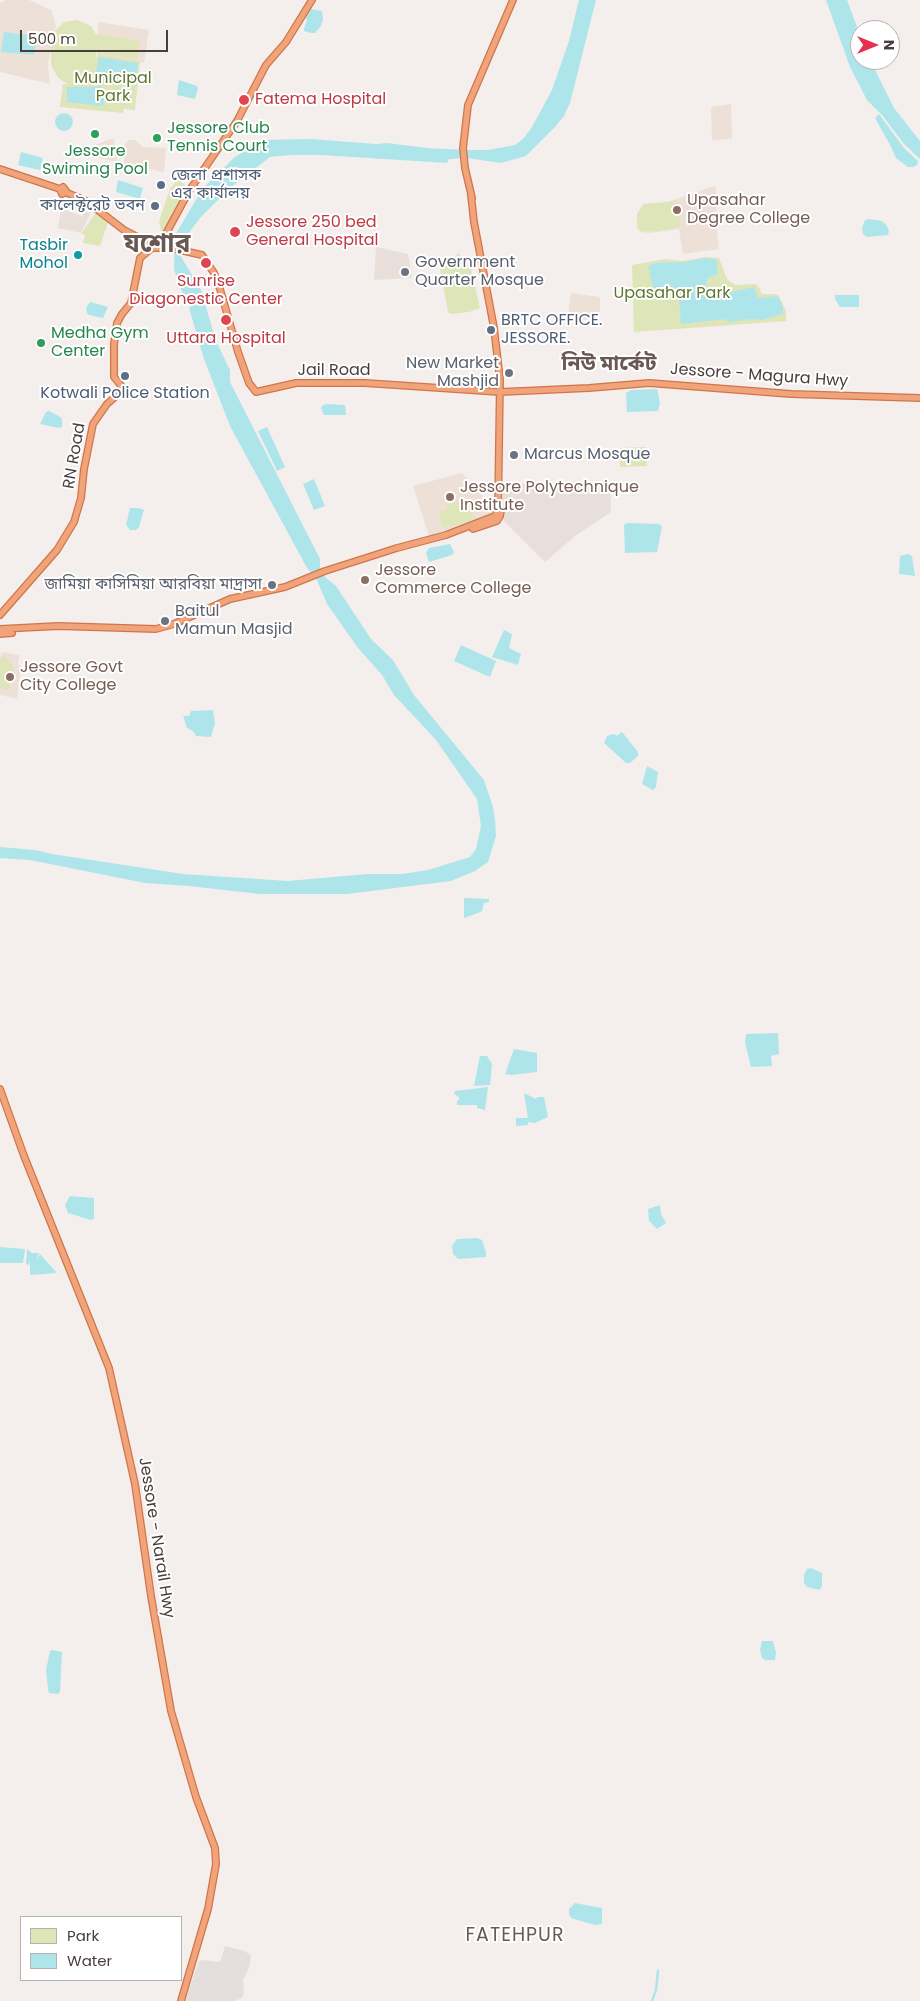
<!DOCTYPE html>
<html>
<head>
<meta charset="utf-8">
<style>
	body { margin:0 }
	#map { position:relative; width:920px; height:2001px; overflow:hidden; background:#f4efec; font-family:Poppins,sans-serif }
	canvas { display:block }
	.legend { position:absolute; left:20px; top:1916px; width:162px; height:65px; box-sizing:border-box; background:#fff; border:1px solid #b6b2b0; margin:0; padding:6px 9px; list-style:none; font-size:15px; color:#483e3a }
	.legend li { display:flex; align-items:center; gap:10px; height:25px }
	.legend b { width:25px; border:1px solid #b6b2b0 }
	.north { position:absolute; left:850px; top:20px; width:50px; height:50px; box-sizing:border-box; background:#fff; border:1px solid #b6b2b0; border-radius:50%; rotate:90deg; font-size:14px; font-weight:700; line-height:20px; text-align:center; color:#483e3a }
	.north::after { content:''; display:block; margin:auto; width:18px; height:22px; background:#e7304e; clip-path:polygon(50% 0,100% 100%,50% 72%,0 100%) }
	.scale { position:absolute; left:20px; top:30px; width:148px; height:22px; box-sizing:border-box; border:2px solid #483e3a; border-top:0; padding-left:6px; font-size:15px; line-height:18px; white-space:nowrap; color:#483e3a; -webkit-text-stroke:4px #fff; paint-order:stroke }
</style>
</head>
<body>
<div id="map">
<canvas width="920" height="2001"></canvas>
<ul class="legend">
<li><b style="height:14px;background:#dee5b9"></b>Park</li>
<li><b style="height:14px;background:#aee5eb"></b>Water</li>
</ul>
<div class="north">N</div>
<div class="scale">500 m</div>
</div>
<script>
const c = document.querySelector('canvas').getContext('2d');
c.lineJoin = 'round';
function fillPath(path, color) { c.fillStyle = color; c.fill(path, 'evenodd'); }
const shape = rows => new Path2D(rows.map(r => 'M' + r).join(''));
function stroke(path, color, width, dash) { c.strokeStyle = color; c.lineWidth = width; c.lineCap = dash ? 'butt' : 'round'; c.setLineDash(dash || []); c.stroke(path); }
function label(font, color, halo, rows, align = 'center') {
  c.font = font + ' Poppins,"Noto Sans Bengali",sans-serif'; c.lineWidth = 4; c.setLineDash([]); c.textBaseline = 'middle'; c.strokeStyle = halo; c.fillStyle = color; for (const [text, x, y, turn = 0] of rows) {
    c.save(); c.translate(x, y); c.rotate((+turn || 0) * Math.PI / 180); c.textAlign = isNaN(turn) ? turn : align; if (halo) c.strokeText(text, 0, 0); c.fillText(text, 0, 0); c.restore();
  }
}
const residential = shape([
	[88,205,93,208,81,233,58,228,61,208,82,216],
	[376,247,408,254,412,278,374,280],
	[610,482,611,512,575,536,545,562,503,520,503,484]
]);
const industrial = shape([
	[225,1946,244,1951,251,1955,249,1968,243,1980,244,1993,242,1998,234,2001,185,2001,199,1961,203,1960,220,1962]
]);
const education = shape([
	[6,0,29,0,51,10,56,25,48,64,50,84,0,72,0,3],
	[98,22,149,30,144,63,97,54],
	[731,104,732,139,712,140,711,107],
	[114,138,117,162,85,155,82,152,84,149],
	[129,140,135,140,143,147,166,148,164,172,124,164,124,146],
	[714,186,716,187,717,222,699,225,716,223,719,249,683,254,679,229,649,233,640,232,637,228,637,214,643,204,668,202],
	[571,293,600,297,600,314,594,315,588,313,588,320,568,317],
	[462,473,495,510,486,518,429,536,413,486],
	[3,652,19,655,18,664,21,667,17,699,0,695,0,656]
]);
const green = shape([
	[77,20,91,26,96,35,98,34,140,41,137,59,97,53,96,48,96,61,97,54,140,61,135,110,124,109,123,113,60,107,63,84,68,84,58,78,51,65,51,46,54,32,64,22],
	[179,180,184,184,188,191,166,231,163,232,161,231,159,221,170,189,176,181],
	[678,201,680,227,661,231,640,231,638,228,637,214,644,204],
	[97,211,109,219,100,246,83,243,85,235,81,234],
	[459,253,461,258,464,258,465,262,470,264,480,308,469,312,451,314,448,312,440,269],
	[705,257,719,258,727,279,735,285,755,284,758,286,762,294,776,294,779,296,786,311,786,321,634,332,632,265,665,259,683,261],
	[646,447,647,466,620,467,620,448],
	[468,499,473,520,443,528,439,512,447,509,446,505],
	[4,656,14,668,9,690,0,689,0,660]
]);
const water = shape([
	[579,0,596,0,570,103,564,116,555,127,526,156,501,163,467,158,449,159,447,163,321,155,290,155,270,157,231,187,200,218,188,234,180,255,201,290,216,341,230,370,230,382,320,559,320,573,336,586,371,639,393,660,414,695,484,780,493,807,495,820,496,836,488,862,475,871,451,881,347,894,260,894,189,886,145,883,30,860,0,858,0,847,35,850,52,854,183,874,288,881,367,874,402,874,428,870,470,857,476,849,481,826,477,799,436,740,394,695,382,675,358,648,327,604,316,578,307,568,230,426,204,359,189,308,191,304,189,299,184,295,179,286,174,269,175,235,203,188,235,157,261,140,310,139,376,144,387,143,427,148,467,150,488,150,515,145,523,139,532,127,552,90,569,41],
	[826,0,847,0,860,35,860,60,870,60,894,108,920,141,920,159,904,144,882,115,867,100,850,67],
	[311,9,322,11,323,19,321,26,315,33,311,33,304,31,304,29,307,20,305,17,307,11],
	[4,32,37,36,34,55,1,52],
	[99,57,138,63,136,84,105,80,103,81,101,87,105,93,103,106,67,102,67,87,99,87,96,73],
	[179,80,197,86,198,89,195,99,177,95],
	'55 122a9 9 0 1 1 18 0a9 9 0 1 1-18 0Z',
	[879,114,904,148,918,161,917,165,913,167,908,167,896,158,890,145,875,118],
	[21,152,43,158,40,170,18,165],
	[118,180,143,188,140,199,116,192],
	[869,219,882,221,887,226,889,231,888,235,867,237,863,234,862,228,865,220],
	[704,258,716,259,718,274,710,277,707,280,703,295,709,297,754,287,758,298,776,296,779,298,783,307,783,314,762,320,750,319,729,322,724,319,681,324,679,299,681,298,678,292,672,288,654,290,648,266,656,263,686,262],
	[835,295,859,295,859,307,840,307,835,299],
	[90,302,108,307,103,318,89,315,87,313,86,308],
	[657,389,660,403,658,411,627,412,626,393,631,390],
	[327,404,345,405,346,415,324,415,321,408,323,405],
	[49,411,62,418,62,427,59,428,40,424,46,412],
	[267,427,285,467,277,471,258,431],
	[314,479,325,506,314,510,303,484],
	[130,508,139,508,144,510,139,527,136,530,130,530,126,525],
	[627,523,659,524,662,527,657,552,625,553,624,525],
	[450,544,454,552,452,555,429,562,426,553,429,548],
	[908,554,912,556,915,576,899,574,900,556],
	[504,630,512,634,509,648,521,654,518,665,492,657],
	[461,645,496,661,490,677,454,661],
	[213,710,215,723,211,737,196,736,194,732,187,728,183,716,189,716,191,711],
	[622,732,638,752,638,756,630,763,626,763,604,743,607,736,614,734,617,736],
	[647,766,658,772,656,787,653,790,642,784],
	[464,898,489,899,489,902,484,903,482,911,478,913,464,918],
	[778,1033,779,1054,771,1056,772,1066,751,1067,745,1042,746,1034],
	[514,1049,537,1053,537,1072,511,1075,505,1074],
	[480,1056,487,1056,492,1064,490,1085,474,1086],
	[488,1087,485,1110,477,1108,477,1105,457,1105,457,1102,460,1098,454,1094,455,1091],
	[524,1093,536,1099,537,1097,544,1097,548,1117,535,1123,528,1122,528,1119,528,1125,516,1126,516,1118,528,1118],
	[70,1196,94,1198,94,1219,91,1220,68,1213,65,1205],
	[660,1205,661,1214,666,1223,657,1229,649,1221,648,1209],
	[477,1238,482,1240,486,1252,486,1257,458,1259,453,1254,452,1246,457,1239],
	[0,1247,25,1249,23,1263,0,1263],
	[27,1249,32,1253,39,1253,36,1261,40,1254,57,1273,30,1275,30,1262,28,1265,26,1264],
	[811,1568,822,1573,822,1586,820,1590,807,1587,804,1583,804,1575,807,1569],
	[762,1641,773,1641,776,1653,775,1660,765,1660,762,1658,760,1650],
	[52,1650,62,1652,60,1692,58,1694,49,1693,48,1689,46,1670,50,1651],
	[575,1903,602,1908,602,1924,595,1925,571,1918,569,1914,569,1909]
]);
const canal = shape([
	[652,2001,656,1990,658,1971]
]);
const highway = shape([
	[0,169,60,189,62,194,66,191,63,187,60,189],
	[65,192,86,201,124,230,157,247],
	[472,198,465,168,463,148,468,105,513,0],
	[162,241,189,191,237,121,266,65,286,42,312,0],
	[473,529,497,521,500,516,501,510],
	[0,615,57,550,74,522,81,498,84,469,93,424,107,404,124,389,114,377,114,344,117,323,122,314,131,303,140,258,152,248,171,248,202,255,214,273,220,289,238,352,249,383,256,392,296,383,365,383,500,392,589,388,649,383,791,394,920,398],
	[0,629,58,626,156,629,174,624,230,599,285,587,325,571,397,548,446,535,495,516,498,510,500,380,494,328,474,222,471,195],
	[0,634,12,633],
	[0,1089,24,1156,109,1368,135,1484,151,1596,171,1711,196,1797,215,1848,216,1864,208,1909,181,2001]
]);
const markers = [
	[244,100,6,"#e0444e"],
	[95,134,5,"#2e9e5b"],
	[157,138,5,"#2e9e5b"],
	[161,185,5,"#5c6f8a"],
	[155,206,5,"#5c6f8a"],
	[677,210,5,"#8d6e63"],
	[235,232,6,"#e0444e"],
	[78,255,5,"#0f9aa8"],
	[206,263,6,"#e0444e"],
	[405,272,5,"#6b7280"],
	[226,320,6,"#e0444e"],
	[491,330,5,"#5c6f8a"],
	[41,343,5,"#2e9e5b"],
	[509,373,5,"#6b7280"],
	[125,376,5,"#5c6f8a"],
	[514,455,5,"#6b7280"],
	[450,497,5,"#8d6e63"],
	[365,580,5,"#8d6e63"],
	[272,585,5,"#6b7280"],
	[165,621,5,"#6b7280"],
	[10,677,5,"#8d6e63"]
];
const parkNames = [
	["Municipal",113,79],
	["Park",113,97],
	["Upasahar Park",672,294]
];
const healthNames = [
	["Fatema Hospital",255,100],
	["Jessore 250 bed",246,223],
	["General Hospital",246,241],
	["Sunrise",206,282,"center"],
	["Diagonestic Center",206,300,"center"],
	["Uttara Hospital",226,339,"center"]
];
const leisureNames = [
	["Jessore Club",167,129],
	["Tennis Court",167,147],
	["Jessore",95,152,"center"],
	["Swiming Pool",95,170,"center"],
	["Medha Gym",51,334],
	["Center",51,352]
];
const serviceNames = [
	["জেলা প্রশাসক",171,176],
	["এর কার্যালয়",171,194],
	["কালেক্টরেট ভবন",145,206,"right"],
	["BRTC OFFICE.",501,321],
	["JESSORE.",501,339],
	["Kotwali Police Station",125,394,"center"]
];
const educationNames = [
	["Upasahar",687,201],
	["Degree College",687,219],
	["Jessore Polytechnique",460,488],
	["Institute",460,506],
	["Jessore",375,571],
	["Commerce College",375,589],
	["Jessore Govt",20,668],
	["City College",20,686]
];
const cultureNames = [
	["Tasbir",68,246],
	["Mohol",68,264]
];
const worshipNames = [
	["Government",415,263],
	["Quarter Mosque",415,281],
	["New Market",499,364,"right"],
	["Mashjid",499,382,"right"],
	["Marcus Mosque",524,455],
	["জামিয়া কাসিমিয়া আরবিয়া মাদ্রাসা",262,585,"right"],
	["Baitul",175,612],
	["Mamun Masjid",175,630]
];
const streetNames = [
	["Jail Road",334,371],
	["Jessore - Magura Hwy",759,376,4],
	["RN Road",75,456,-80],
	["Jessore - Narail Hwy",156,1538,81]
];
const quarterNames = [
	["FATEHPUR",515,1936]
];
const districtNames = [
	["নিউ মার্কেট",609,365]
];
const townNames = [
	["যশোর",157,245]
];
fillPath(residential, '#e8dfda');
fillPath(industrial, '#e4dfdd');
fillPath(education, '#ece0d7');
fillPath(green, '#dee5b9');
fillPath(water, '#aee5eb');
stroke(canal, '#aee5eb', 2.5);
stroke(highway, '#d0754a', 8);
stroke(highway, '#f1a47a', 5.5);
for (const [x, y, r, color] of markers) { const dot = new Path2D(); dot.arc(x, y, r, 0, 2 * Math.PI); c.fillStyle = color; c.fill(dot); stroke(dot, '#fff', 2); }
label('16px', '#617631', '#fff', parkNames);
label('16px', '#be3a42', '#fff', healthNames, 'left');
label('16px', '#27864d', '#fff', leisureNames, 'left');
label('16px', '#4e5e75', '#fff', serviceNames, 'left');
label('16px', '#785e54', '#fff', educationNames, 'left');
label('16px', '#0d838f', '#fff', cultureNames, 'right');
label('16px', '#5b616d', '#fff', worshipNames, 'left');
label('16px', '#483e3a', '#fff', streetNames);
c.letterSpacing = '1px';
label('19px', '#6a5952', '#fff', quarterNames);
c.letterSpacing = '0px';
label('bold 21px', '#6a5952', '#fff', districtNames);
label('bold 26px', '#6a5952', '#fff', townNames);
</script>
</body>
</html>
